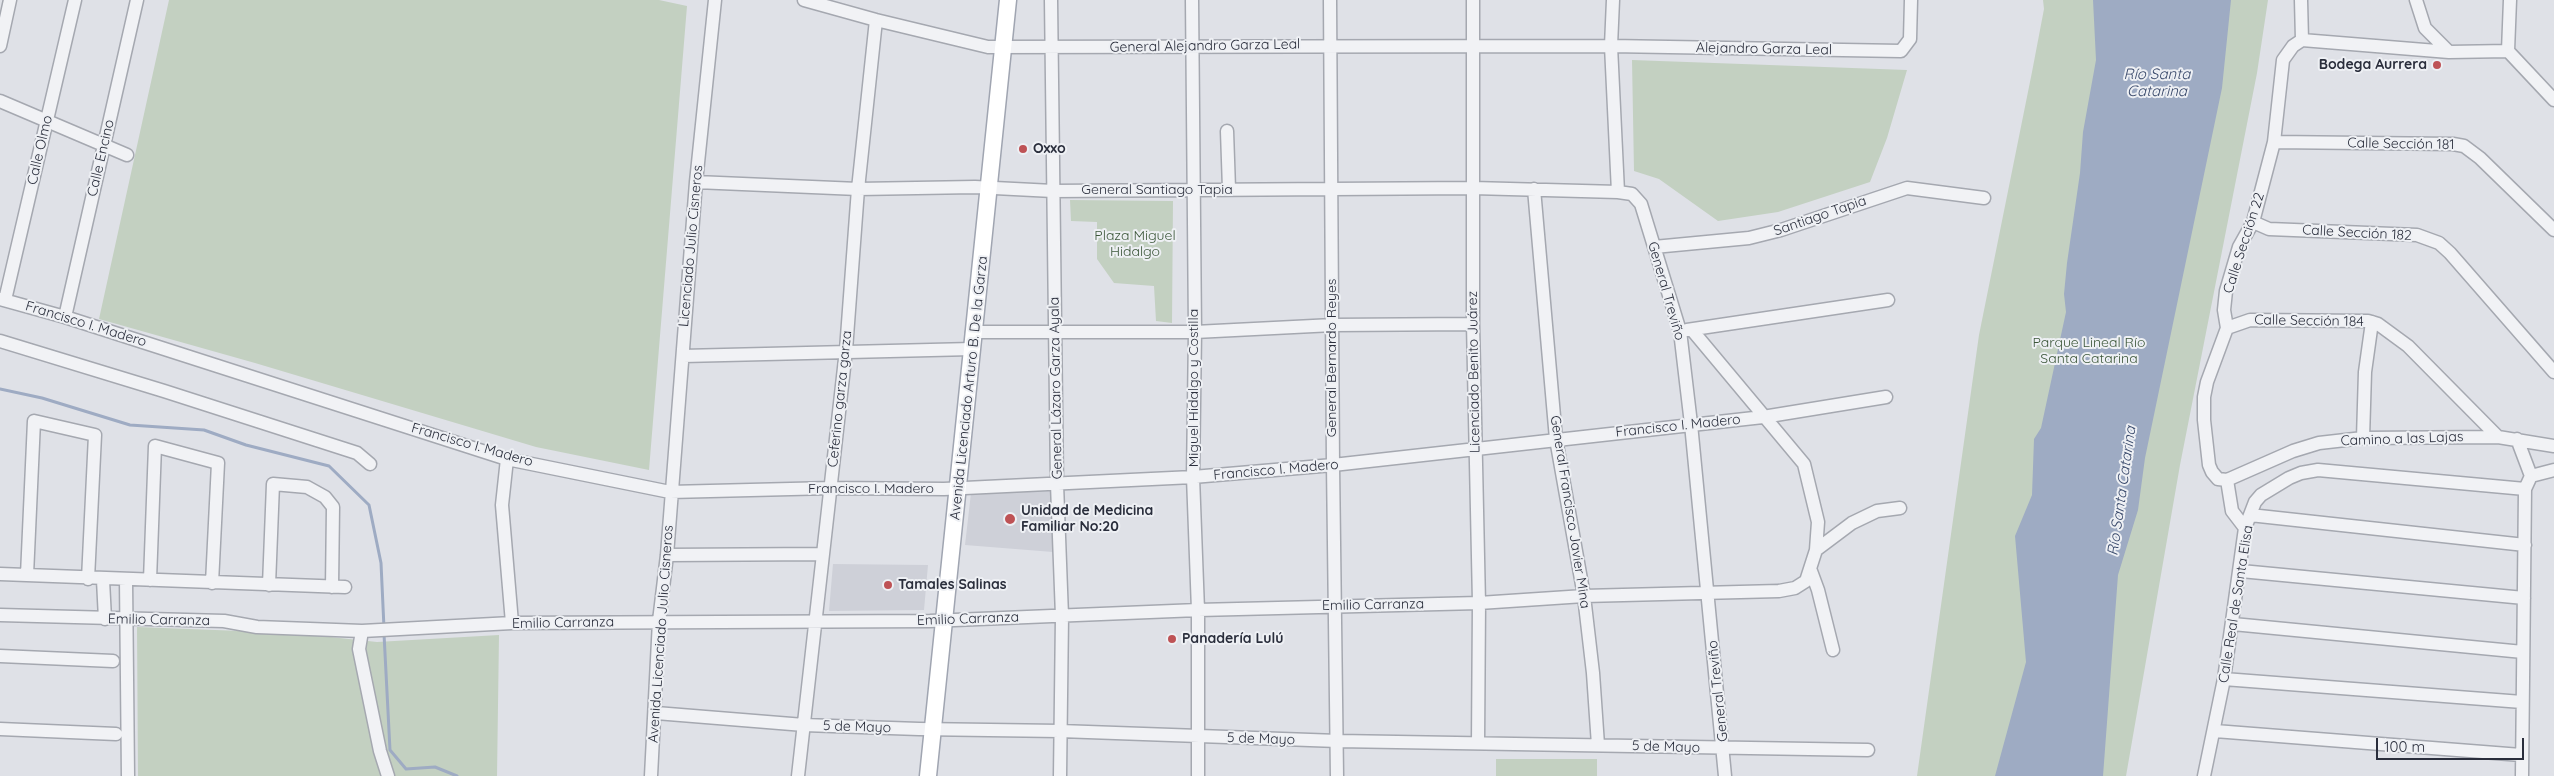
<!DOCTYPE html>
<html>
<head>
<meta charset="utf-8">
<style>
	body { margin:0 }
	#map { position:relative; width:2554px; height:776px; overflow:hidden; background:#dfe1e7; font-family:Quicksand,sans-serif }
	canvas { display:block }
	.scale { position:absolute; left:2376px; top:738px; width:148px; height:22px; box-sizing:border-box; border:2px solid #2a2e3c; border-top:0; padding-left:6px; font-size:15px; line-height:18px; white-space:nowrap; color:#2a2e3c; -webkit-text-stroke:4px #eef0f4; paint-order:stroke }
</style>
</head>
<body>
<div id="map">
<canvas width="2554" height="776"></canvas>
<div class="scale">100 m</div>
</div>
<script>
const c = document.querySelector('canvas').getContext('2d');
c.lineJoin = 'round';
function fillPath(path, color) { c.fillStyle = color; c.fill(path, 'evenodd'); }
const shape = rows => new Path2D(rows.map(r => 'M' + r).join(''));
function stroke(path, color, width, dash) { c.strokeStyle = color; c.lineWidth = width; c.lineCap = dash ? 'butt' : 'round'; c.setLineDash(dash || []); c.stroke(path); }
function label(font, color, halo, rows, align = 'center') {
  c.font = font + ' Quicksand,sans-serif'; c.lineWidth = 4; c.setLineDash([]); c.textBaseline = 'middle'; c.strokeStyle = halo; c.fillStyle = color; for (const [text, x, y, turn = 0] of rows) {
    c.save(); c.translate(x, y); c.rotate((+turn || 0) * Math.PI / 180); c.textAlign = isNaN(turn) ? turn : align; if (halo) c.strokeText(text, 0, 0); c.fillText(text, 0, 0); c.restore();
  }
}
const built = shape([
	[1053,491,1053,552,965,545,971,493],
	[833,564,928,565,924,610,829,611]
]);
const green = shape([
	[169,0,659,0,687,6,649,470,536,447,255,363,99,319],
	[2043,0,2268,0,2257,73,2180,465,2126,776,1917,776,1979,335,2032,72,2044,9],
	[1632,60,1907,70,1887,138,1870,182,1778,212,1718,221,1659,179,1634,171],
	[1070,200,1173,201,1172,323,1156,321,1154,286,1114,283,1097,259,1097,222,1071,221],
	[137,627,293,633,377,642,499,635,497,776,138,776],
	[1496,759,1597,759,1597,776,1496,776]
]);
const water = shape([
	[2093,0,2231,0,2222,88,2145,458,2138,510,2118,575,2103,776,1995,776,2026,662,2015,536,2032,495,2034,439,2041,428,2066,312,2064,294,2067,263,2080,173,2083,132,2096,60]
]);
const stream = shape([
	[0,389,42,398,130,425,204,430,246,445,329,466,369,505,381,563,384,628],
	[384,634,390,750,406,769,435,767,457,776]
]);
const minor = shape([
	[804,0,876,20,988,47,1611,46,1901,51,1910,39,1911,0],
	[1051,0,1057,484,1062,616,1060,776],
	[1192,0,1195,332,1193,477,1198,610,1198,776],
	[1330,0,1333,465,1337,776],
	[1473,0,1473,324,1479,603,1478,743],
	[1613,0,1611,46,1618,192,1632,194,1641,204,1680,331,1691,424,1725,776],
	[2301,0,2302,40,2293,46,2283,60,2274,142,2253,222,2239,247,2226,291,2224,310,2227,328,2207,382,2204,397,2204,420,2209,465,2212,472,2218,479,2227,480,2293,451,2319,443,2363,438,2498,437,2554,446],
	[2416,0,2425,28,2449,52],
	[2302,40,2449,52,2508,51,2554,100],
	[0,46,10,0],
	[2508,51,2510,0],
	[0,101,127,155],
	[1227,131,1229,189],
	[2274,142,2453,144,2464,146,2480,158,2554,230],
	[696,182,858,189,975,187,1053,191,1473,188,1618,192],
	[1534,189,1556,439,1584,596,1593,673,1598,745],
	[2253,222,2269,229,2417,235,2439,243,2450,253,2554,372],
	[1654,247,1749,238,1781,230,1907,188,1984,198],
	[0,299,65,317,507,459,670,492,831,488,944,489,1193,477,1333,465,1763,417,1886,397],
	[5,300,75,0],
	[65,317,137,0],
	[2227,328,2250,320,2368,321,2378,324,2408,346,2498,437],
	[1687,330,1888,300],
	[1692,330,1804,464,1818,522,1816,550],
	[972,332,1195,332,1333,325,1473,324],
	[0,341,164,391,357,453,370,464],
	[683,356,972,349],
	[2363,438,2365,372,2372,322],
	[2517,439,2531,476],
	[507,459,502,505,512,623],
	[2227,480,2232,511,2245,528],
	[2250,515,2525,545],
	[667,555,823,554],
	[1811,571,1818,590,1833,650],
	[2241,571,2524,598],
	[0,574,345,587],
	[27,575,34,421,95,435,88,579],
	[103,580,105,619],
	[126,580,128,776],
	[150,580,155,446,218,463,212,583],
	[269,585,273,484,307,487,325,497,333,507,332,587],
	[0,615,224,621,257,627,362,631,512,623,930,621,1198,610,1479,603,1584,596,1779,591,1795,588,1806,581,1816,550,1852,523,1877,511,1900,508],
	[2233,624,2523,652],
	[362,631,359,649,380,751,388,776],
	[0,656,113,661],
	[2224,679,2522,702],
	[656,713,804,725,919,729,1060,731,1338,741,1868,750],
	[0,729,116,734],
	[2215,731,2521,755],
	[651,776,659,621,667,555,696,182,715,0],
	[798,776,846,350,858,189,876,20],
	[2204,776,2224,679,2245,528,2255,502,2261,495,2289,478,2301,473,2318,470,2525,489],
	[2522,776,2525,489,2531,476,2554,470]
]);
const major = shape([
	[928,776,1008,0]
]);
const markers = [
	[2437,65,5,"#be5255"],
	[1023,149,5,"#be5255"],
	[1010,519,6,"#be5255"],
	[888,585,5,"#be5255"],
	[1172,639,5,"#be5255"]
];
const streetNames = [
	["General Alejandro Garza Leal",1205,46,-1],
	["Alejandro Garza Leal",1764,49,1],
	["Calle Sección 181",2401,144,1],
	["Calle Olmo",40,150,-77],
	["Calle Encino",101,158,-77],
	["General Santiago Tapia",1157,190],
	["Santiago Tapia",1820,216,-19],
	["Calle Sección 182",2357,233,3],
	["Calle Sección 22",2244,243,-72],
	["Licenciado Julio Cisneros",691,246,-85],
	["General Treviño",1666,291,74],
	["Calle Sección 184",2309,321,1],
	["Francisco I. Madero",86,324,17],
	["General Bernardo Reyes",1332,358,-90],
	["Licenciado Benito Juárez",1474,372,-91],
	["Avenida Licenciado Arturo B. De la Garza",969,388,-84],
	["General Lázaro Garza Ayala",1056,388,-91],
	["Miguel Hidalgo y Costilla",1194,388,-90],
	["Ceferino garza garza",840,399,-84],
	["Francisco I. Madero",1678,426,-6],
	["Camino a las Lajas",2402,439,-2],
	["Francisco I. Madero",472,445,16],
	["Francisco I. Madero",1276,470,-5],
	["Francisco I. Madero",871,489],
	["General Francisco Javier Mina",1570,512,81],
	["Calle Real de Santa Elisa",2236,604,-81],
	["Emilio Carranza",1373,605,-1],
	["Emilio Carranza",968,619,-2],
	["Emilio Carranza",159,620,1],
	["Emilio Carranza",563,623,-1],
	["Avenida Licenciado Julio Cisneros",661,634,-86],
	["General Treviño",1718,691,-96],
	["5 de Mayo",857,727,2],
	["5 de Mayo",1261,739,2],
	["5 de Mayo",1666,747,2]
];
const poiNames = [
	["Bodega Aurrera",2427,65,"right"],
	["Oxxo",1033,149],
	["Unidad de Medicina",1021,511],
	["Familiar No:20",1021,527],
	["Tamales Salinas",898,585],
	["Panadería Lulú",1182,639]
];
const parkNames = [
	["Plaza Miguel",1135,236],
	["Hidalgo",1135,252],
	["Parque Lineal Río",2089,343],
	["Santa Catarina",2089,359]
];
const waterNames = [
	["Río Santa",2157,74],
	["Catarina",2157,91],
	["Río Santa Catarina",2122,491,-82]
];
fillPath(built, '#ced0d8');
fillPath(green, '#c3d0c1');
fillPath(water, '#9eabc3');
stroke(stream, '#9eabc3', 3);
stroke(minor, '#a5a8b0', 15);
stroke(major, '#a0a5b1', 19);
stroke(minor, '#f1f2f5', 12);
stroke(major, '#fff', 16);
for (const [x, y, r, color] of markers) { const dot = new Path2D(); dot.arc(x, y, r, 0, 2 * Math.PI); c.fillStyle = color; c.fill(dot); stroke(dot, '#eef0f4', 2); }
label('14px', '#2a2e3c', '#eef0f4', streetNames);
label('bold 14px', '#2a2e3c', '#eef0f4', poiNames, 'left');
label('14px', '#3b5639', '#eef0f4', parkNames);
label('italic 15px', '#39496b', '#eef0f4', waterNames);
</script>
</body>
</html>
